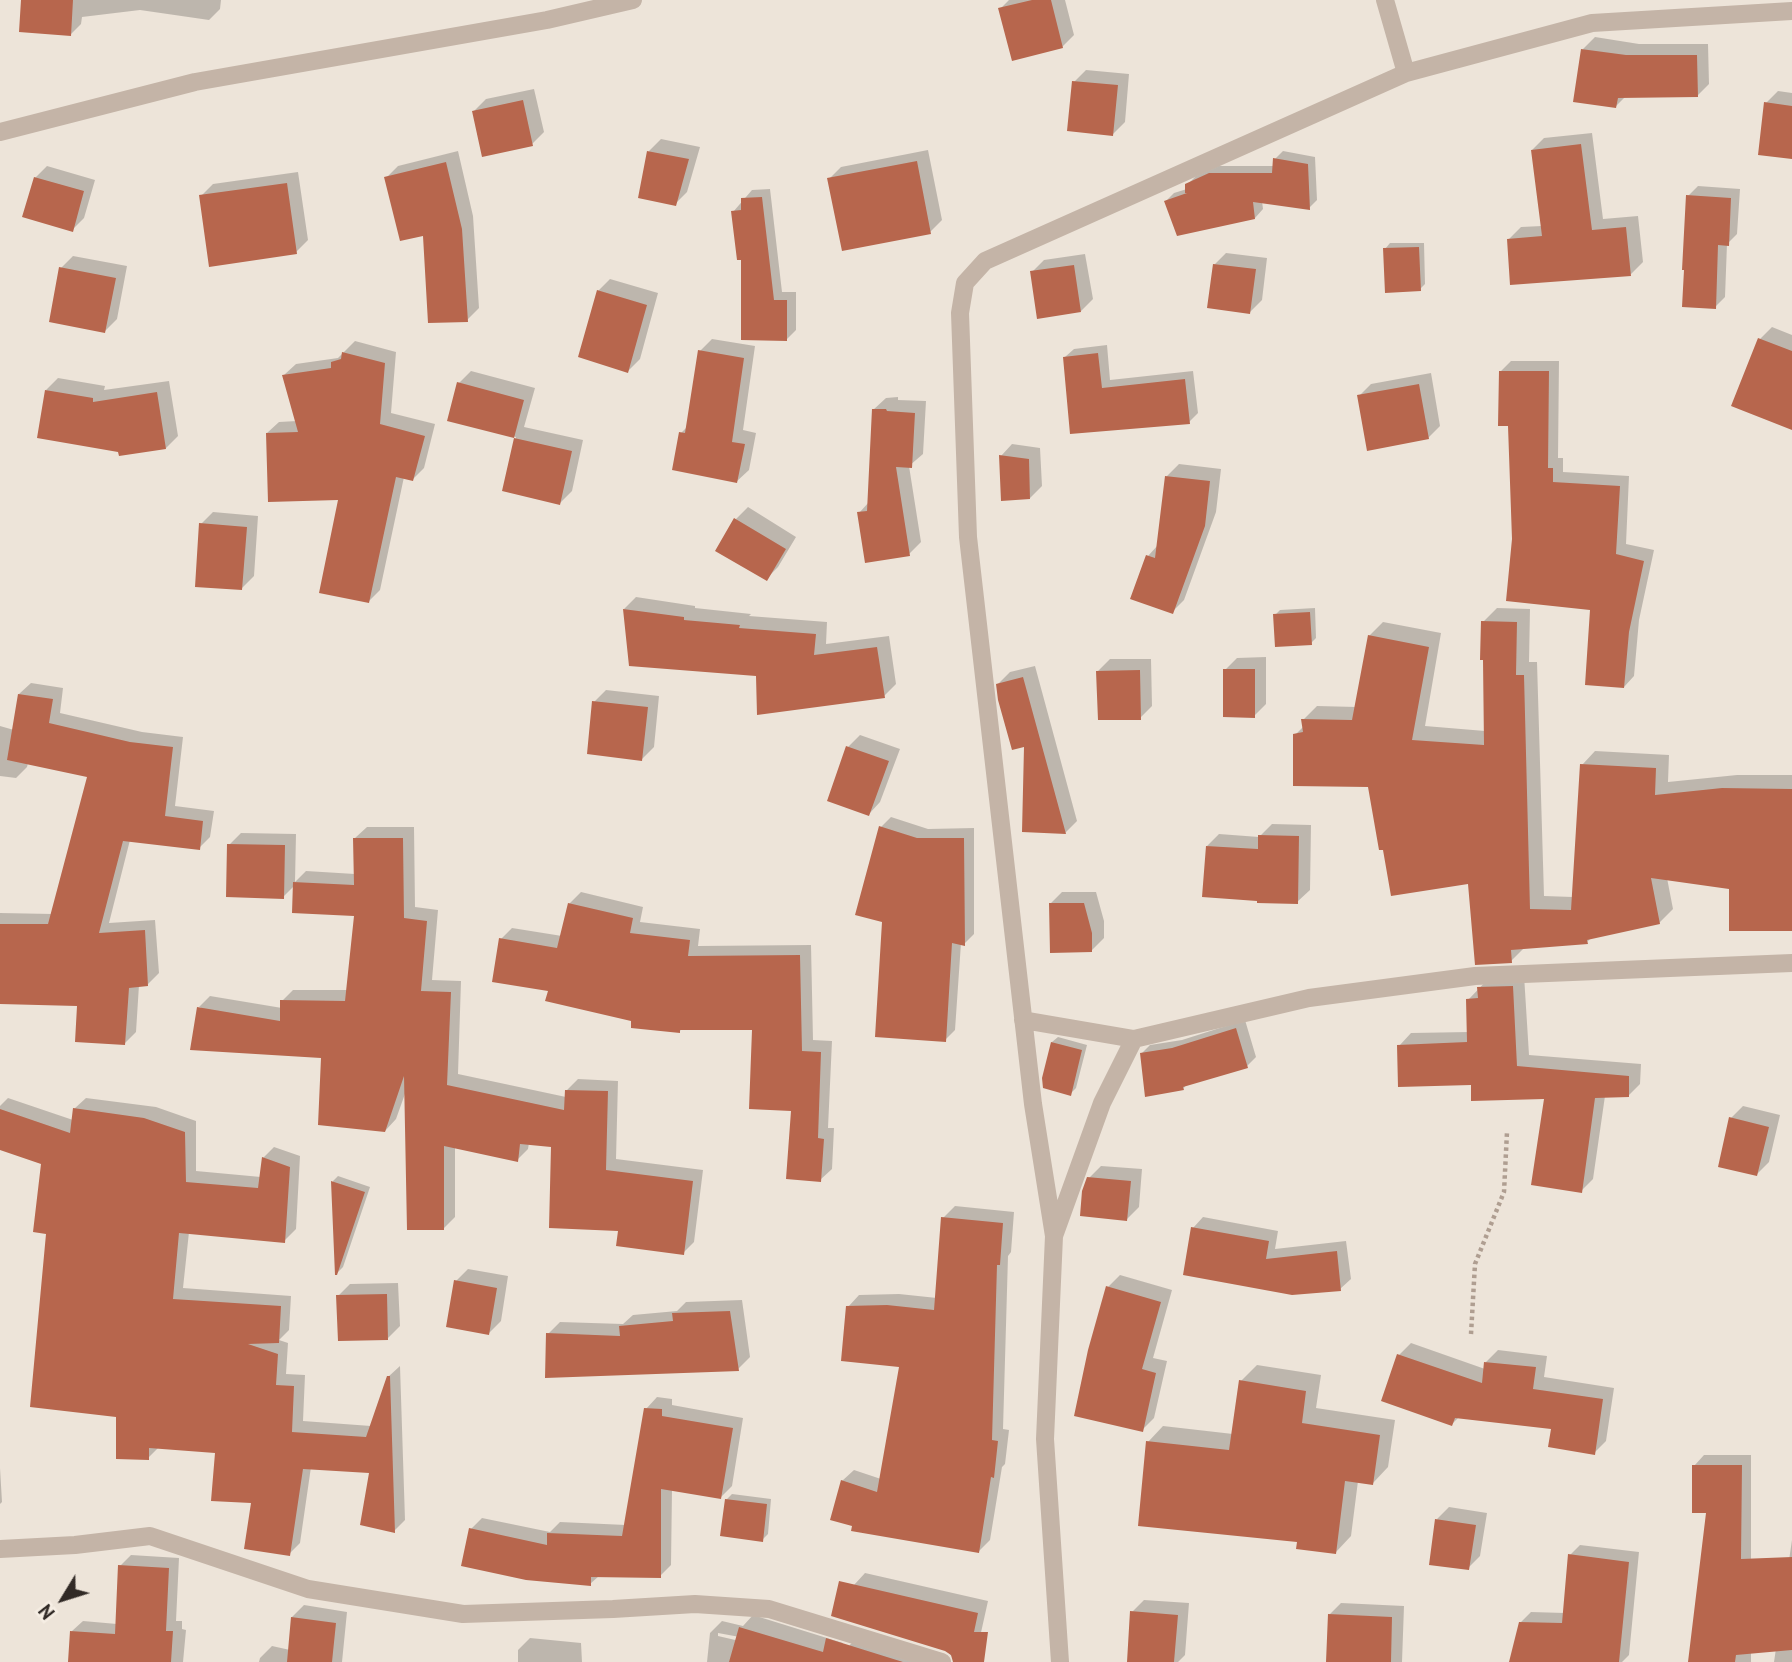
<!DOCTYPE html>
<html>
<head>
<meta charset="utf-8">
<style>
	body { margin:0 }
	#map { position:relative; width:1792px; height:1662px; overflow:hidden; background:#ede4d9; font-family:"PT Sans",sans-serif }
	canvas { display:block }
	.north { position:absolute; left:28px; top:1564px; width:70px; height:70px; -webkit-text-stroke:5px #f6eee4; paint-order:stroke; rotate:232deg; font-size:19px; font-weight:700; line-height:28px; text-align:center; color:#312a26 }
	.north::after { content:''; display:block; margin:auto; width:24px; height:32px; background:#312a26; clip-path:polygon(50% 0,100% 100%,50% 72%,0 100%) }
</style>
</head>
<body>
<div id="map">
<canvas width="1792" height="1662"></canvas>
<div class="north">N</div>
</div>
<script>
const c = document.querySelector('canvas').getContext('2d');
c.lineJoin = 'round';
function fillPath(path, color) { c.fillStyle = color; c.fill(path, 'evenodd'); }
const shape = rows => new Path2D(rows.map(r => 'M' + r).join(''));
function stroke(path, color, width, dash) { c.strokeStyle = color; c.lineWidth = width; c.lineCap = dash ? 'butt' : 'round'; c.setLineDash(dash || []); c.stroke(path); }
const shadow = shape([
	[23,0,221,0,220,9,209,20,140,10,82,17,81,24,70,35],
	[1009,0,1065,0,1074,35,1062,47,1000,9],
	[1595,37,1639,44,1708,44,1709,84,1697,96,1626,96,1616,106,1583,49],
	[1086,70,1129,74,1125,122,1113,134,1074,82],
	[534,89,544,132,532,144,474,111,486,99],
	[1778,91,1792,93,1792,157,1766,103],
	[1592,133,1603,219,1638,216,1643,262,1631,274,1509,239,1521,227,1542,226,1532,150,1544,138],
	[661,139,700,147,687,192,675,204,649,151],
	[928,150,942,220,930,232,829,179,841,167],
	[458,151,473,216,479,308,467,320,425,234,386,178,398,166],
	[1283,151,1315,157,1317,200,1309,208,1262,201,1263,209,1255,218,1166,201,1174,193,1187,189,1187,185,1196,176,1218,166,1274,166,1275,159],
	[47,166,95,180,84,218,72,230,35,178],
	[298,172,308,240,296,252,201,196,213,184],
	[1698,186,1740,189,1737,234,1727,244,1725,297,1715,307,1688,196],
	[770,189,782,292,796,292,796,330,787,339,743,258,733,212,752,190],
	[1390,243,1424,243,1425,284,1420,289,1385,249],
	[1226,253,1267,258,1262,300,1250,312,1214,265],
	[1085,254,1093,299,1081,311,1032,272,1044,260],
	[73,256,127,266,117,319,105,331,61,268],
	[610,279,658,293,640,359,628,371,598,291],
	[1772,327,1792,335,1792,427,1760,339],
	[712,339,755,346,743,430,756,433,749,470,736,482,681,433,688,426,700,351],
	[355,341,396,352,391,413,435,424,424,468,413,479,404,477,380,590,369,601,341,498,267,433,279,422,297,421,284,375,296,364,338,358],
	[1107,345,1110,380,1193,371,1198,413,1189,422,1072,432,1065,357,1074,349],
	[1511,361,1559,361,1558,458,1563,458,1563,472,1629,476,1626,544,1654,550,1639,620,1634,676,1624,687,1592,608,1514,539,1510,425,1500,372],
	[471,371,535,388,524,427,583,440,572,491,560,503,504,490,516,437,449,420,459,383],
	[1431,373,1440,426,1428,438,1359,396,1371,384],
	[58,378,105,386,104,390,169,381,178,436,166,448,120,450,46,390],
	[898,397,898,400,926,401,923,454,909,466,921,542,909,554,859,513,869,502,873,410,886,398],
	[1012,444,1040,448,1042,486,1030,498,1001,456],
	[1179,464,1221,469,1216,512,1184,600,1172,612,1148,556,1158,545,1167,476],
	[748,507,796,537,778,567,766,579,736,519],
	[213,512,258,516,254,576,242,588,201,524],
	[636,597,695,606,695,608,751,614,749,616,827,622,826,644,889,636,896,684,884,696,758,674,630,664,624,609],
	[1315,608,1316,638,1311,643,1275,615,1280,610],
	[1497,608,1530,609,1529,662,1537,662,1544,896,1573,897,1582,765,1595,751,1669,755,1668,782,1737,775,1792,775,1792,929,1730,888,1667,878,1673,909,1659,923,1592,937,1587,942,1525,947,1511,961,1470,882,1370,785,1295,735,1304,726,1303,720,1317,706,1357,707,1369,636,1383,622,1441,633,1425,726,1485,731,1483,622],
	[1266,657,1266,704,1254,716,1225,670,1237,658],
	[1110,659,1151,659,1152,706,1140,718,1098,671],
	[1035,666,1077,821,1065,833,998,684,1010,672],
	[31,683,63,688,60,713,142,732,183,737,175,806,214,811,210,837,199,848,130,840,109,923,155,920,159,973,147,985,139,985,136,1032,124,1044,79,1004,0,1002,0,1004,0,913,53,914,89,776,28,763,27,767,16,778,0,776,0,726,14,730,19,694],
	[606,690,659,696,654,747,642,759,594,702],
	[860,735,900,749,880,802,869,814,848,747],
	[891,817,928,829,974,828,974,934,964,944,961,943,955,1030,945,1040,884,921,881,827],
	[1272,824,1311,825,1310,890,1297,902,1207,846,1219,834,1259,837],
	[367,827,414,827,415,907,438,910,432,980,461,981,458,1074,566,1097,566,1091,578,1079,618,1081,616,1159,703,1170,694,1242,683,1253,620,1229,553,1146,529,1143,528,1149,517,1160,455,1147,455,1217,444,1228,406,1091,396,1119,385,1131,322,1056,199,1007,210,996,282,1008,282,1001,293,990,348,990,355,914,295,885,283,897,229,845,241,833,296,834,295,882,306,871,355,874,355,838],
	[581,892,643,907,640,922,700,929,698,946,811,945,813,1040,832,1041,828,1128,834,1128,832,1169,820,1180,793,1109,754,1028,682,1028,680,1031,633,1020,550,989,501,939,512,928,562,936,569,904],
	[1062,892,1096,892,1104,921,1104,938,1092,950,1050,904],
	[1524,975,1529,1055,1641,1064,1640,1084,1628,1096,1605,1096,1593,1179,1581,1191,1546,1098,1473,1083,1399,1046,1411,1033,1469,1032,1468,1000,1491,976],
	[1245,1020,1256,1057,1247,1066,1187,1084,1183,1089,1141,1054,1150,1045,1182,1040],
	[1058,1037,1087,1045,1076,1088,1070,1094,1052,1042],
	[8,1098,73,1120,74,1109,86,1098,156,1107,196,1121,196,1171,261,1177,263,1158,274,1147,300,1156,296,1229,284,1241,189,1232,183,1288,291,1296,289,1330,279,1340,288,1343,286,1374,305,1375,303,1421,371,1426,388,1377,400,1366,405,1520,394,1531,371,1471,311,1467,300,1543,289,1554,217,1452,159,1447,148,1458,118,1415,48,1232,43,1163,0,1148,0,1106],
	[1743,1106,1780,1115,1769,1162,1757,1174,1731,1118],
	[1101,1166,1142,1169,1139,1207,1127,1219,1089,1178],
	[338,1176,370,1187,343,1267,337,1273,333,1181],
	[955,1206,1014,1212,1011,1252,1008,1256,1003,1429,1009,1430,1005,1464,1002,1467,990,1540,978,1552,842,1481,854,1470,881,1479,901,1366,848,1307,859,1295,899,1294,937,1298,943,1218],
	[1203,1217,1278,1231,1275,1249,1346,1241,1351,1279,1340,1289,1292,1294,1193,1228],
	[468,1269,508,1276,501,1321,489,1333,456,1281],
	[1120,1275,1172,1290,1153,1358,1167,1361,1154,1418,1142,1430,1108,1287],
	[398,1283,400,1326,388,1338,338,1296,350,1284],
	[742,1300,750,1357,738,1369,548,1334,560,1322,623,1324,633,1315,677,1311,686,1302],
	[1411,1343,1485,1369,1486,1362,1498,1350,1547,1356,1544,1377,1614,1388,1606,1441,1594,1453,1553,1427,1459,1417,1452,1424,1399,1355],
	[1257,1365,1321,1375,1316,1408,1395,1420,1388,1467,1373,1483,1358,1481,1351,1536,1336,1552,1148,1442,1163,1426,1233,1434,1241,1381],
	[657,1397,672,1399,672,1405,743,1418,732,1486,721,1497,672,1489,671,1565,660,1576,599,1576,590,1584,471,1529,482,1518,550,1532,560,1522,626,1525,646,1409],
	[1704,1455,1751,1455,1751,1662,1690,1662,1708,1511,1694,1466],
	[0,1468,2,1502,0,1504],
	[732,1494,771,1499,768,1534,762,1540,726,1500],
	[1449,1507,1487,1513,1480,1556,1468,1568,1437,1519],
	[1792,1540,1792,1662,1774,1662],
	[1580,1545,1639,1552,1629,1655,1622,1662,1511,1662,1520,1623,1531,1612,1565,1613,1570,1555],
	[131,1555,179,1558,176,1621,182,1621,182,1629,186,1630,183,1662,69,1662,72,1631,83,1621,117,1624,120,1566],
	[865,1573,988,1601,978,1646,966,1662,953,1662,956,1661,946,1650,854,1585],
	[1144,1600,1189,1603,1185,1655,1178,1662,1128,1662,1132,1612],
	[1341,1603,1404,1606,1402,1662,1328,1662,1329,1615],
	[304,1605,347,1612,342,1662,259,1662,260,1658,272,1646,290,1650,292,1617],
	[753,1615,843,1643,836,1662,707,1662,710,1633,722,1621,743,1626],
	[718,1633,745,1638,744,1642,718,1636],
	[860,1634,951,1662,848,1662,849,1646],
	[530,1638,581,1643,582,1662,518,1662,518,1650]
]);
const building = shape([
	[21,0,73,0,71,36,19,32],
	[1032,0,1051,0,1063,48,1012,61,998,8],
	[1581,49,1626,55,1697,55,1698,97,1618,98,1616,108,1573,102],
	[1072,81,1118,85,1113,136,1067,131],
	[523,100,533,146,482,157,472,111],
	[1764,102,1792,106,1792,159,1758,155],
	[1581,144,1592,230,1626,227,1631,276,1510,285,1507,239,1542,236,1531,150],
	[647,151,689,159,676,206,638,198],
	[1273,158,1308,164,1310,210,1253,202,1255,219,1177,236,1164,201,1187,193,1185,193,1185,184,1209,173,1272,173],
	[917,161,931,234,842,251,827,178],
	[446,162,462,229,468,322,428,323,423,236,400,241,384,177],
	[34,177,84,191,73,232,22,217],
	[287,183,297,254,209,267,199,195],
	[1686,195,1731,198,1729,246,1718,245,1716,309,1682,307,1684,270,1682,270],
	[762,197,774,300,787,300,787,341,741,340,741,260,737,260,731,211,741,210,741,198],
	[1419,247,1421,291,1385,293,1383,248],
	[1213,264,1256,269,1250,314,1207,308],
	[1074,265,1081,312,1037,319,1030,271],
	[59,267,116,278,105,333,49,322],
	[597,290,647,305,628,373,578,357],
	[1758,338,1792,351,1792,430,1731,406],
	[698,350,744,358,732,442,745,444,737,483,672,470,679,432,685,433],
	[342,352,385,363,380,424,425,436,413,481,396,477,369,603,319,593,338,500,268,502,266,433,298,432,282,375,331,368,331,362,341,359],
	[1098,353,1102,388,1185,379,1190,424,1070,434,1063,357],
	[1499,371,1549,371,1548,468,1553,468,1553,482,1620,486,1616,554,1644,561,1629,632,1624,688,1585,685,1590,610,1506,601,1512,539,1508,426,1498,426],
	[457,382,524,400,514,438,447,421],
	[1419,384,1429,439,1367,451,1357,395],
	[45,390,93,398,93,402,157,392,166,449,119,456,118,452,37,438],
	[872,409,886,409,887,411,915,413,912,468,896,467,910,556,865,563,857,512,867,511],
	[514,438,572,451,560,505,502,491],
	[999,455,1029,459,1030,499,1001,501],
	[1165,476,1210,481,1205,526,1173,614,1130,599,1146,555,1155,558],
	[734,518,786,549,767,581,715,551],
	[199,523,247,527,242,590,195,587],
	[623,609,684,617,684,620,740,625,739,628,816,634,814,655,877,647,885,698,757,715,756,676,629,666],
	[1310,612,1312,645,1275,647,1273,614],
	[1481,621,1517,622,1516,675,1524,675,1530,909,1571,910,1580,764,1656,768,1655,795,1722,788,1792,789,1792,931,1729,931,1729,889,1651,878,1660,924,1587,940,1588,944,1511,950,1512,963,1475,965,1468,884,1391,896,1383,850,1379,850,1368,787,1293,786,1293,734,1303,732,1301,719,1352,720,1368,635,1429,647,1412,740,1484,745,1483,660,1480,660],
	[1223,669,1255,669,1255,718,1223,717],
	[1140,670,1141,720,1098,720,1096,671],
	[1023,677,1054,790,1066,834,1022,832,1024,747,1012,750,998,700,996,684],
	[18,694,53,699,49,723,130,742,173,747,165,816,203,821,200,850,123,841,99,933,145,930,148,986,129,988,125,1045,75,1042,77,1006,0,1004,0,924,48,924,87,777,7,760],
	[592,701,648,707,642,761,587,754],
	[846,746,889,761,869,816,827,801],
	[879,826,917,838,964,838,965,946,952,943,946,1042,875,1037,882,922,855,915],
	[1258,835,1299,836,1298,904,1257,903,1257,901,1202,897,1206,846,1258,849],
	[353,838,403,838,404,918,427,921,421,991,451,992,447,1085,564,1110,565,1090,608,1091,606,1170,693,1181,684,1255,616,1246,618,1231,549,1228,551,1147,520,1144,518,1162,444,1146,444,1230,407,1230,404,1076,385,1132,318,1125,321,1058,190,1050,197,1007,280,1021,280,1000,345,1001,354,916,292,913,293,882,354,885],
	[227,844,285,845,284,899,226,897],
	[568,903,633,918,630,933,690,940,688,956,800,955,802,1051,821,1052,818,1138,824,1139,821,1182,786,1179,791,1111,749,1109,752,1030,680,1030,680,1033,631,1028,631,1021,545,1001,548,991,492,982,499,938,557,948],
	[1049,903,1084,903,1092,933,1092,952,1050,953],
	[1513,986,1517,1066,1629,1076,1629,1097,1595,1098,1582,1193,1531,1185,1544,1099,1471,1101,1471,1085,1398,1087,1397,1045,1467,1042,1466,999,1478,998,1477,987],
	[1236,1028,1248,1068,1183,1087,1184,1090,1145,1097,1140,1053,1172,1048],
	[1051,1042,1082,1050,1071,1096,1043,1088,1042,1078],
	[73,1108,144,1118,185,1132,186,1182,258,1188,262,1157,290,1167,285,1243,179,1233,173,1299,281,1306,279,1343,248,1344,278,1354,276,1385,294,1386,292,1432,366,1437,387,1376,390,1376,395,1533,360,1525,369,1473,303,1469,290,1556,244,1549,251,1503,211,1501,215,1453,149,1448,149,1460,116,1459,116,1417,30,1407,46,1234,33,1232,41,1164,0,1150,0,1109,70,1133],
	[1729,1117,1769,1127,1757,1176,1718,1167],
	[1087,1177,1131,1181,1127,1221,1080,1216,1082,1191],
	[331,1181,365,1192,337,1275,335,1275],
	[941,1217,1003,1223,1000,1265,997,1265,992,1440,998,1441,994,1478,991,1477,979,1553,851,1531,852,1526,830,1520,841,1480,877,1492,899,1367,841,1361,846,1306,887,1305,934,1310],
	[1191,1227,1269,1241,1266,1259,1337,1251,1341,1291,1292,1295,1183,1275],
	[454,1280,497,1288,489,1335,446,1327],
	[1106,1286,1161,1302,1142,1369,1156,1373,1143,1432,1074,1416,1088,1350],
	[387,1294,388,1340,338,1341,336,1295],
	[730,1311,739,1371,545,1378,546,1333,620,1336,619,1326,673,1321,672,1313],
	[1397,1354,1482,1383,1484,1362,1536,1367,1533,1389,1603,1399,1595,1455,1548,1447,1551,1429,1455,1418,1452,1426,1381,1401],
	[1239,1380,1306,1391,1302,1423,1380,1435,1373,1485,1345,1481,1336,1554,1296,1549,1297,1542,1138,1526,1146,1441,1229,1450],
	[644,1408,662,1409,662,1416,733,1428,721,1499,661,1489,661,1578,591,1577,591,1586,526,1580,461,1566,469,1528,547,1545,547,1533,622,1536],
	[1692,1465,1742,1465,1741,1559,1792,1557,1792,1650,1736,1655,1735,1662,1688,1662,1706,1513,1692,1513],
	[725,1499,767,1504,763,1542,720,1536],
	[1435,1519,1476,1525,1469,1570,1429,1565],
	[1568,1554,1629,1562,1619,1662,1509,1662,1519,1622,1562,1623],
	[118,1565,169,1568,166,1631,173,1631,171,1662,68,1662,70,1631,115,1634],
	[839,1581,978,1613,974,1632,988,1632,984,1662,953,1662,951,1655,945,1651,831,1616],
	[1130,1611,1178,1615,1174,1662,1127,1662],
	[1328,1614,1392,1617,1391,1662,1326,1662],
	[291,1617,336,1623,332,1662,287,1662],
	[739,1627,823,1652,826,1638,903,1662,729,1662]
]);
const path = shape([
	[1471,1334,1475,1264,1504,1192,1507,1132]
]);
const street = shape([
	[1385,0,1406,73],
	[0,132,195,82,547,20,633,0],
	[1023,1020,1134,1039],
	[1054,1236,1033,1104,968,537,960,313,965,283,985,261,1406,73,1592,23,1792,11],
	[0,1549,75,1545,150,1536,308,1589,463,1614,613,1609,695,1604,769,1609,942,1662],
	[1060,1662,1045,1439,1054,1236,1102,1103,1134,1039,1309,998,1475,976,1792,963]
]);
fillPath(shadow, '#0003');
fillPath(building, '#b7664d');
stroke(path, '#af9e91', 4.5, [3.5, 3.5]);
stroke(street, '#c4b4a7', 18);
</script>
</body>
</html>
